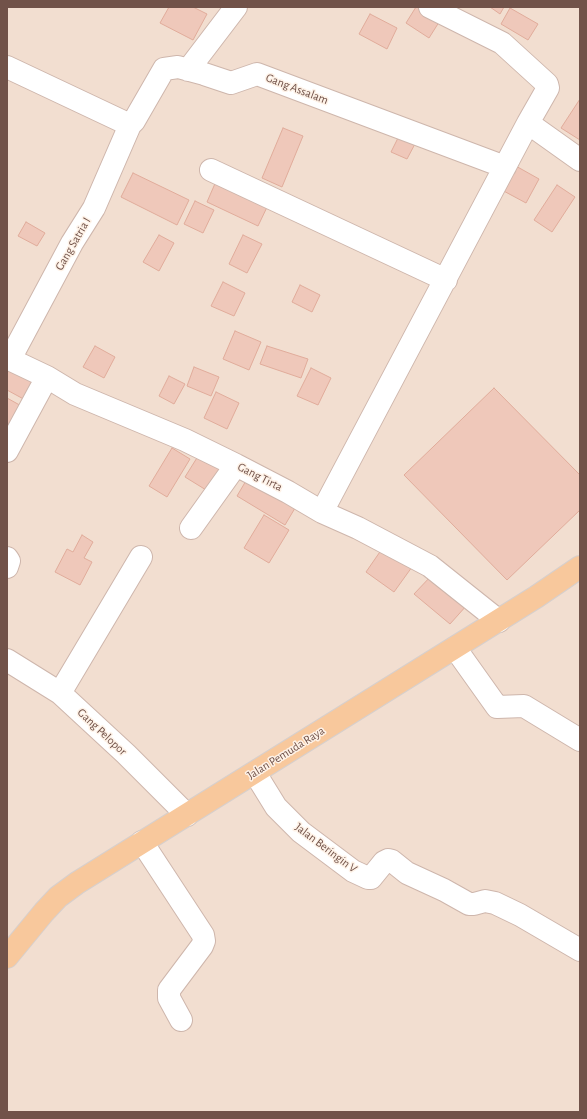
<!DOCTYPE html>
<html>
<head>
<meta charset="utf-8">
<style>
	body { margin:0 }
	#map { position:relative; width:587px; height:1119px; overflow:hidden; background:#fbeee2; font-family:"Alegreya Sans",sans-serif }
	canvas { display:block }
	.frame { position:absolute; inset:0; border:8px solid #715249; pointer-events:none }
</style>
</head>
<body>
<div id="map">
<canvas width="587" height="1119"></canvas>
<div class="frame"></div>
</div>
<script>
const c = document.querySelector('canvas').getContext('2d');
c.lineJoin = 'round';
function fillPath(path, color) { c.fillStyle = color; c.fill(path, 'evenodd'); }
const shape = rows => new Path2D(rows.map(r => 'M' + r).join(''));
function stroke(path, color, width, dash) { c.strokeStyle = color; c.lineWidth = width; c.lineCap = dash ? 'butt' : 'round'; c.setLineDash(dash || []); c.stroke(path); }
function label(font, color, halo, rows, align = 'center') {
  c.font = font + ' "Alegreya Sans",sans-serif'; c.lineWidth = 3; c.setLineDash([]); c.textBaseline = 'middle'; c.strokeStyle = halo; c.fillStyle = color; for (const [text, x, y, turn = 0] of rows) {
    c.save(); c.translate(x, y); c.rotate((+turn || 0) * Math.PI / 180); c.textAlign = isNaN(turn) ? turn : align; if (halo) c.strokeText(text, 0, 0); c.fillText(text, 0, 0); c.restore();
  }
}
const residential = shape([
	[7,7,580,7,580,1112,7,1112]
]);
const building = shape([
	[169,7,193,7,207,14,193,40,160,23,169,7],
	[416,7,422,7,441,19,429,38,406,23,416,7],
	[490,7,504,7,500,14,490,7],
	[510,8,538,24,528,40,501,24,510,8],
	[370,14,397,28,387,49,359,34,370,14],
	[580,99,580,140,561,128,580,99],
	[283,128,303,136,282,187,262,178,283,128],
	[400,134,416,142,407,159,391,152,400,134],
	[514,165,539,179,526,203,500,189,514,165],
	[133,173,189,200,177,225,121,197,133,173],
	[217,179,269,203,258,226,207,202,217,179],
	[557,185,575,197,552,232,534,220,557,185],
	[195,201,214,210,203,233,184,224,195,201],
	[26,222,45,233,37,246,18,236,26,222],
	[159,235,174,243,159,271,143,262,159,235],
	[243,235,262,244,247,273,229,264,243,235],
	[223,282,245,293,234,316,211,306,223,282],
	[300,285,320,295,312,312,292,302,300,285],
	[235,331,261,342,249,370,223,359,235,331],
	[95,346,115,357,104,378,83,367,95,346],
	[267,346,308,359,301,378,260,364,267,346],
	[7,364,40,382,29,402,7,390,7,364],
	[194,367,219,377,211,396,187,386,194,367],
	[311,368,331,378,318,405,297,396,311,368],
	[169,376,185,384,174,404,159,396,169,376],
	[494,388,580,475,580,510,507,580,404,475,494,388],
	[216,392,239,403,227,429,204,418,216,392],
	[7,398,25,408,7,433,7,398],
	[172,448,190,459,167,497,149,486,172,448],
	[200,453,226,469,211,493,185,477,200,453],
	[250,474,298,503,285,525,237,496,250,474],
	[264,515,289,530,269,563,244,548,264,515],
	[82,535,93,542,84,558,92,562,80,585,55,572,67,549,73,552,82,535],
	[384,546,412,567,394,592,366,572,384,546],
	[432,575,467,605,450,624,414,594,432,575]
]);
const minor = shape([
	[7,67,130,125,134,121,164,69,178,67,204,74,231,83,257,74,505,167],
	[188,70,236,7],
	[528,123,580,160],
	[211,170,446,280],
	[7,358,47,377,75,394,185,440,236,465,288,492,322,512,358,528,430,566,499,621],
	[10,359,72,243,94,208,130,125],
	[7,451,47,377],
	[322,512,528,123,548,88,547,84,502,43,430,7],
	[191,528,236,465],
	[7,558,9,561,7,567],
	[455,648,497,707,524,706,580,740],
	[7,660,60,693,126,754,187,815],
	[60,693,141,557],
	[255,773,276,807,301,832,353,871,368,878,371,878,384,862,388,860,392,861,407,873,444,890,469,904,474,904,485,901,495,903,520,915,580,950],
	[142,842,203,935,204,941,202,946,169,990,169,998,181,1020]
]);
const major = shape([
	[7,957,44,912,58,897,77,883,536,597,580,567]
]);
const streetNames = [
	["Gang Assalam",297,89,21],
	["Gang Satria I",73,244,-60],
	["Gang Tirta",260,477,27],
	["Gang Pelopor",102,732,43],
	["Jalan Pemuda Raya",286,753,-32],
	["Jalan Beringin V",326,848,37]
];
fillPath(residential, '#f2ded0');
fillPath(building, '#efc8ba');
stroke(building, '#e1ac9b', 1);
stroke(minor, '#ceb6ac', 24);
stroke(major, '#d7cfcc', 24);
stroke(minor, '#fff', 22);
stroke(major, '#f8c89c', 22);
label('12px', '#715249', '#fef2e7', streetNames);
</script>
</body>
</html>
